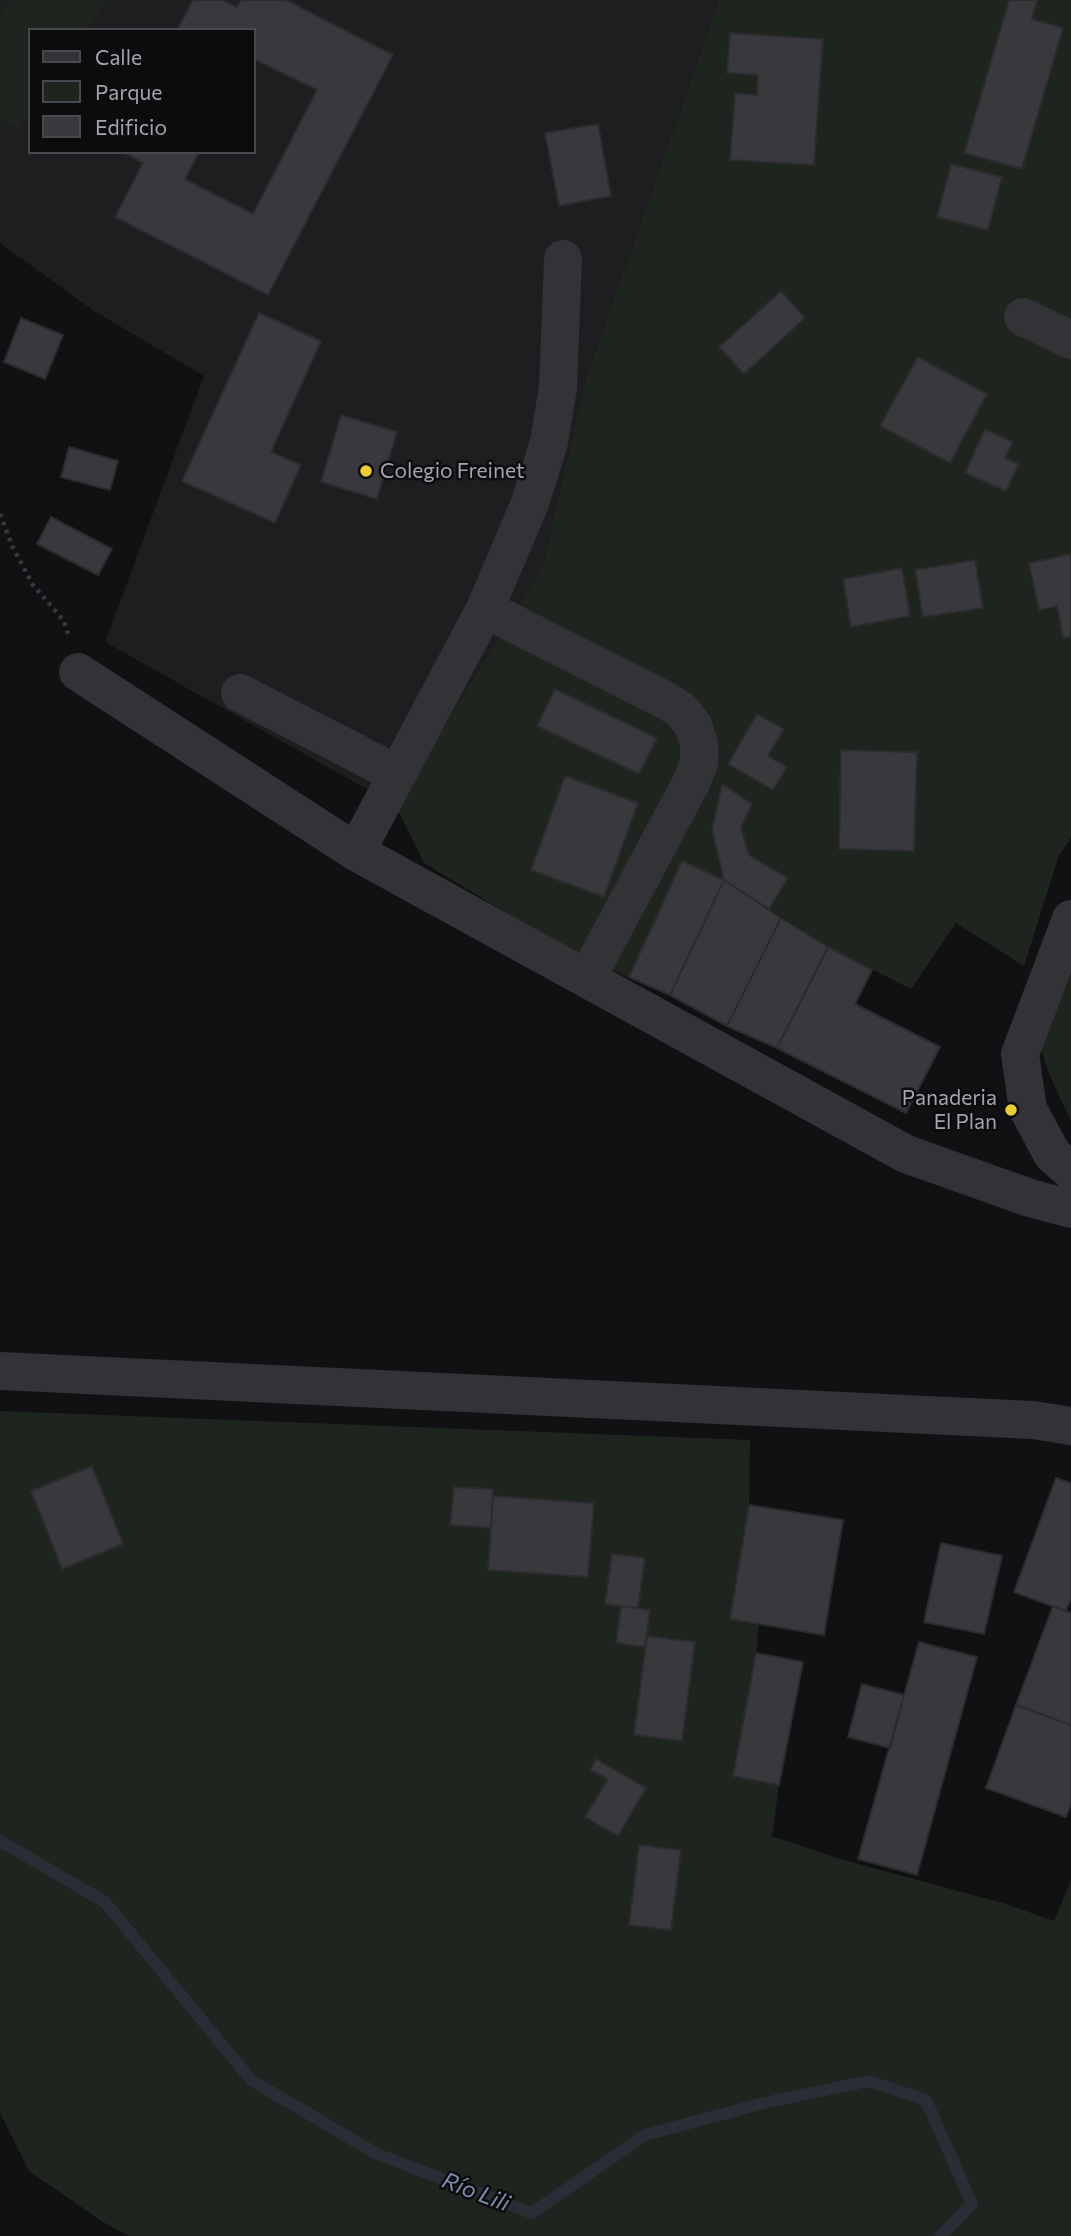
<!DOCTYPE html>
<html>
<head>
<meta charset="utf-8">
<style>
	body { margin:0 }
	#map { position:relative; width:1071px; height:2236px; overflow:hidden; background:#111113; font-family:Commissioner,sans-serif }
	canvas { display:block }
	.legend { position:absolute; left:28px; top:28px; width:228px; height:126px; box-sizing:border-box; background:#0c0c0d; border:2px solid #48494f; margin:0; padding:9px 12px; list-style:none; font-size:21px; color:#a3a5b3 }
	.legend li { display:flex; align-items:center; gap:14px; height:35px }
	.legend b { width:35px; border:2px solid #48494f }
</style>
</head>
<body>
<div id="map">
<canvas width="1071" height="2236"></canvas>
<ul class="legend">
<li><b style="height:9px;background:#323237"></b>Calle</li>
<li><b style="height:19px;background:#1e251f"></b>Parque</li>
<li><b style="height:19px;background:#39393d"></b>Edificio</li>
</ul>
</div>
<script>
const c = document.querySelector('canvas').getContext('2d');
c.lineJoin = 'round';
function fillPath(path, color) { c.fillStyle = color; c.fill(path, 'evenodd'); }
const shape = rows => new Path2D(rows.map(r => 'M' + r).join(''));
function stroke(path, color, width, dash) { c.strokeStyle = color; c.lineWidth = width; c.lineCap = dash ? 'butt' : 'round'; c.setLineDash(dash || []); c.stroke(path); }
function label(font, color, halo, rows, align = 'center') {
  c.font = font + ' Commissioner,sans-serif'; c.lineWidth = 5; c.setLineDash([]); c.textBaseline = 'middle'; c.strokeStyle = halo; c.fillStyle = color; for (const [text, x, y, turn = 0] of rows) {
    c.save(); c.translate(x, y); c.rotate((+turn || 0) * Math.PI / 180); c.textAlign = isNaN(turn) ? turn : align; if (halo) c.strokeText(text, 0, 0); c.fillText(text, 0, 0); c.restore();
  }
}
const built = shape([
	[0,0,719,0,587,375,542,567,395,805,105,642,204,376,94,311,0,243],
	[30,30,254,30,254,152,30,152]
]);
const green = shape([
	[10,0,108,0,87,30,30,30,30,112,17,130,0,118,0,14],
	[719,0,1071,0,1071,838,1059,855,1024,966,956,923,911,989,828,947,769,909,788,878,749,855,741,827,752,804,722,784,712,830,724,880,629,977,581,958,424,863,395,805,542,567,587,375],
	[1071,945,1071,1121,1050,1076,1037,1038],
	[0,1411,750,1440,749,1505,730,1619,759,1624,756,1653,733,1776,779,1785,772,1836,840,1859,1006,1904,1054,1921,1071,1880,1071,2236,129,2236,103,2222,29,2171,0,2113]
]);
const stream = shape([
	[0,1841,105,1902,251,2080,377,2154,532,2213,645,2135,764,2103,868,2081,926,2100,972,2204,941,2236]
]);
const building = shape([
	[193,0,223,0,237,7,241,0,286,0,393,55,268,295,115,217,143,163,123,152,199,152,185,179,253,214,317,90,254,59,254,30,177,30,193,0],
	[1009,0,1037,0,1032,19,1063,28,1022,169,964,153,1009,0],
	[730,33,823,39,814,165,730,160,735,93,757,95,758,75,727,73,730,33],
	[598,124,611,196,559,206,545,133,598,124],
	[951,164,1002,177,988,230,937,217,951,164],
	[781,291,805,318,744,374,719,347,781,291],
	[259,313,321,341,271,452,301,465,275,523,182,481,259,313],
	[21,318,63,335,45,379,4,362,21,318],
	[918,357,987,394,950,463,880,426,918,357],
	[341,415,397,432,377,499,321,482,341,415],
	[985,429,1013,442,1005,458,1019,464,1006,491,965,473,985,429],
	[69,447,118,461,110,490,61,477,69,447],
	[51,517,112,549,98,575,37,544,51,517],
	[1071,554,1071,637,1063,638,1057,606,1039,610,1029,563,1071,554],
	[975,560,983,608,923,617,915,570,975,560],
	[902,568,910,616,851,627,843,579,902,568],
	[555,689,657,738,639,774,537,726,555,689],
	[757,714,784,729,768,756,787,767,773,790,728,764,757,714],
	[841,750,917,752,914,851,839,849,841,750],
	[565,776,638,803,604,897,531,870,565,776],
	[722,784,752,804,741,827,749,855,788,878,769,909,724,880,712,830,722,784],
	[682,861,724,880,670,995,629,977,682,861],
	[724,880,781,918,727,1026,670,995,724,880],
	[781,918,828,947,777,1048,727,1026,781,918],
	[828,947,872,970,855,1004,940,1047,906,1113,777,1048,828,947],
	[92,1466,123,1544,62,1569,31,1491,92,1466],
	[1056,1478,1071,1483,1071,1598,1066,1611,1014,1592,1056,1478],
	[454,1487,493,1489,491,1528,450,1525,454,1487],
	[493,1496,594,1503,588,1577,488,1570,493,1496],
	[749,1505,843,1520,824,1635,730,1619,749,1505],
	[941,1543,1002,1556,984,1634,924,1622,941,1543],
	[612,1554,645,1558,638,1608,605,1604,612,1554],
	[621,1606,650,1610,645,1647,616,1643,621,1606],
	[1053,1606,1071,1613,1071,1725,1016,1705,1053,1606],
	[647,1636,695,1642,682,1741,634,1735,647,1636],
	[919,1642,977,1657,917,1875,858,1859,919,1642],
	[756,1653,803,1662,779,1785,733,1776,756,1653],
	[862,1684,904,1695,890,1748,848,1737,862,1684],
	[1016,1705,1071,1725,1071,1804,1066,1817,986,1788,1016,1705],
	[596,1759,646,1788,618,1836,585,1817,608,1779,590,1770,596,1759],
	[639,1845,681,1850,671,1930,629,1925,639,1845]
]);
const path = shape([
	[0,514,13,548,33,585,64,621,68,634]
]);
const minor = shape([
	[1023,317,1071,340],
	[485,609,665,700,681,710,693,725,699,744,699,763,692,781,587,978],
	[78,672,356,852,906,1154,1030,1198,1071,1209],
	[240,693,397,774],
	[356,852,485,609,530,503,549,442,558,387,563,259],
	[1071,919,1020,1054,1028,1109,1052,1154,1071,1171],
	[0,1371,1033,1420,1071,1426]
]);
const markers = [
	[366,471,7,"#ebcd30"],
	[1011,1110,7,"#ebcd30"]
];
const poiNames = [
	["Colegio Freinet",380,471],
	["Panaderia",997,1098,"right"],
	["El Plan",997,1122,"right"]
];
const waterNames = [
	["Río Lili",476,2192,21]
];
fillPath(built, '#1e1d1f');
fillPath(green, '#1e251f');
stroke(stream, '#282d36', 12);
fillPath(building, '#39393d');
stroke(building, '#2c2b2e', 2);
stroke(path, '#38393e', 4.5, [3.5, 5]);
stroke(minor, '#323237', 38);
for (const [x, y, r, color] of markers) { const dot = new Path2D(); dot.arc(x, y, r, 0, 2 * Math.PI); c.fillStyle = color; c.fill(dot); stroke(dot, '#0c0c0d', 2.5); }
label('21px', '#a3a5b3', '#0c0c0d', poiNames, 'left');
label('italic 23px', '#7a8dad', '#0c0c0d', waterNames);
</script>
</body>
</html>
